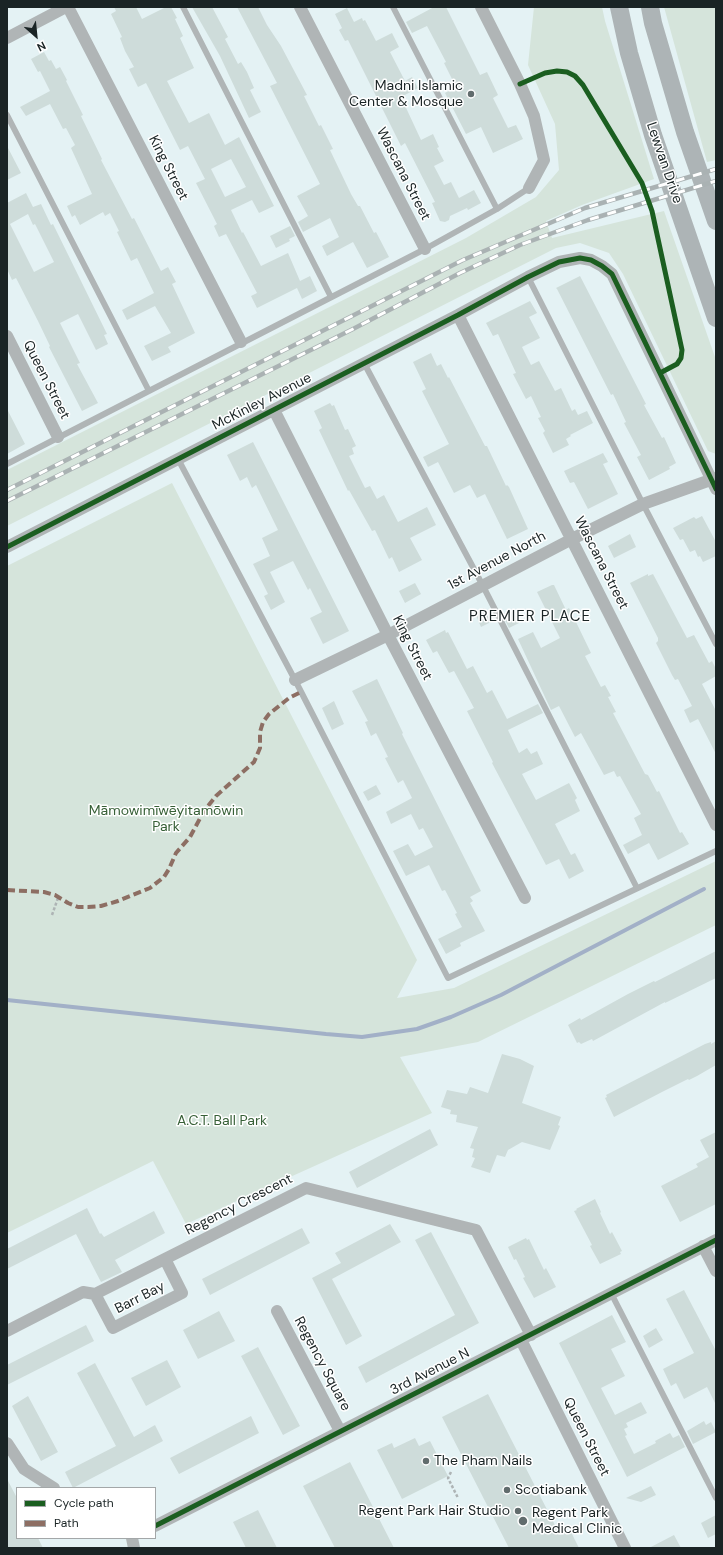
<!DOCTYPE html>
<html>
<head>
<meta charset="utf-8">
<style>
	body { margin:0 }
	#map { position:relative; width:723px; height:1555px; overflow:hidden; background:#e4f2f4; font-family:"DM Sans",sans-serif }
	canvas { display:block }
	.frame { position:absolute; inset:0; border:8px solid #1a2425; pointer-events:none }
	.legend { position:absolute; left:16px; top:1487px; width:140px; height:52px; box-sizing:border-box; background:#fff; border:1px solid #a3a7a8; margin:0; padding:5px 7px; list-style:none; font-size:12px; color:#1a2425 }
	.legend li { display:flex; align-items:center; gap:8px; height:20px }
	.legend b { width:20px; border:1px solid #a3a7a8 }
	.north { position:absolute; left:16px; top:16px; width:40px; height:40px; -webkit-text-stroke:3px #fff; paint-order:stroke; rotate:153deg; font-size:11px; font-weight:700; line-height:16px; text-align:center; color:#1a2425 }
	.north::after { content:''; display:block; margin:auto; width:14px; height:18px; background:#1a2425; clip-path:polygon(50% 0,100% 100%,50% 72%,0 100%) }
</style>
</head>
<body>
<div id="map">
<canvas width="723" height="1555"></canvas>
<div class="frame"></div>
<ul class="legend">
<li><b style="height:5px;background:#1b5e20"></b>Cycle path</li>
<li><b style="height:5px;background:#8d6e63"></b>Path</li>
</ul>
<div class="north">N</div>
</div>
<script>
const c = document.querySelector('canvas').getContext('2d');
c.lineJoin = 'round';
function fillPath(path, color) { c.fillStyle = color; c.fill(path, 'evenodd'); }
const shape = rows => new Path2D(rows.map(r => 'M' + r).join(''));
function stroke(path, color, width, dash) { c.strokeStyle = color; c.lineWidth = width; c.lineCap = dash ? 'butt' : 'round'; c.setLineDash(dash || []); c.stroke(path); }
function label(font, color, halo, rows, align = 'center') {
  c.font = font + ' "DM Sans",sans-serif'; c.lineWidth = 3; c.setLineDash([]); c.textBaseline = 'middle'; c.strokeStyle = halo; c.fillStyle = color; for (const [text, x, y, turn = 0] of rows) {
    c.save(); c.translate(x, y); c.rotate((+turn || 0) * Math.PI / 180); c.textAlign = isNaN(turn) ? turn : align; if (halo) c.strokeText(text, 0, 0); c.fillText(text, 0, 0); c.restore();
  }
}
const green = shape([
	[534,7,602,7,605,21,654,179,582,205,546,221,552,238,664,211,716,360,716,454,708,451,623,274,609,253,580,243,556,248,7,526,7,470,466,238,536,197,559,170,555,124,528,65],
	[664,7,716,7,716,160,707,162],
	[172,483,417,960,397,998,454,988,716,861,716,925,478,1042,400,1057,432,1113,186,1224,153,1161,7,1233,7,566]
]);
const stream = shape([
	[7,1000,326,1034,362,1037,417,1029,451,1017,501,995,704,889]
]);
const building = shape([
	[114,7,136,7,142,19,166,7,171,7,177,18,175,19,183,36,180,38,194,68,167,81,189,123,209,113,225,145,239,137,274,206,259,213,252,200,231,210,242,233,243,232,261,266,288,253,300,281,310,276,317,291,302,299,297,288,257,308,251,296,257,293,226,234,219,237,214,226,217,224,196,183,205,179,188,146,180,150,146,83,138,87,129,69,134,67,125,51,120,38,122,37,111,14,116,11],
	[231,159,246,187,225,197,211,169],
	[192,7,212,7,228,37,225,39,238,64,241,62,247,72,254,88,250,90,261,112,249,118,220,56],
	[237,7,258,7,267,25,281,46,307,95,304,96,319,126,321,125,333,149,330,150,351,194,358,206,360,206,374,233,376,232,389,257,367,268,353,242,327,256,322,246,339,237,330,218,303,232,298,222,308,216,297,196,320,184,270,86,277,83],
	[434,7,446,7,480,75,487,72,498,95,493,98,508,128,516,125,523,139,493,153,481,127,466,134,445,93,456,87,444,63,446,62,427,26,412,33,406,22],
	[347,8,354,22,362,18,363,21,365,20,376,41,392,33,399,47,390,52,405,81,412,77,418,88,401,97,421,140,433,134,439,147,437,148,444,161,434,166,444,185,451,182,459,198,474,190,481,203,468,210,467,208,450,216,449,220,445,222,440,221,432,203,435,202,405,143,401,146,348,40,345,41,339,30,342,28,335,14],
	[44,52,49,61,51,60,56,69,60,67,67,80,66,81,83,115,81,116,102,159,101,160,132,219,134,218,161,271,168,267,176,282,172,284,195,333,168,347,171,352,152,361,144,346,171,333,155,306,127,320,122,310,154,293,137,258,131,261,117,232,119,231,110,213,105,216,103,212,80,225,75,215,72,217,67,206,92,194,71,148,75,145,66,128,63,129,50,104,26,116,20,107,50,91,40,71,38,72,31,59],
	[7,146,21,173,7,180],
	[26,193,33,207,41,204,51,225,53,224,107,334,104,335,108,344,96,350,78,314,60,323,80,363,77,364,98,403,82,411,49,347,50,346,38,321,16,278,12,280,7,269,7,203],
	[28,214,33,225,35,224,54,262,34,272,10,224],
	[290,226,295,236,289,239,290,241,276,248,270,236],
	[580,276,646,404,644,405,662,438,664,437,676,463,669,467,670,469,649,480,637,457,641,455,624,423,626,422,613,394,611,395,557,289,556,288],
	[530,301,537,313,529,317,540,338,522,347,531,365,539,361,555,391,561,388,572,411,575,409,578,415,587,411,593,423,570,435,571,436,566,439,569,445,553,453,543,433,545,431,538,418,541,417,531,396,526,399,513,374,516,373,498,334,493,336,486,323],
	[431,353,437,366,441,364,448,378,449,377,485,446,487,446,506,486,507,485,509,487,528,529,507,539,485,494,477,498,470,485,454,493,438,462,428,467,423,457,449,444,422,391,426,389,413,362],
	[330,403,332,406,334,405,345,430,348,429,356,446,352,448,354,454,349,456,365,488,370,486,377,499,384,495,398,522,427,507,436,525,410,538,422,560,399,572,392,557,389,559,375,530,372,531,349,490,348,491,319,430,322,428,314,411],
	[7,409,25,444,7,454],
	[253,442,349,631,323,644,310,618,322,612,310,588,308,590,293,561,270,572,285,602,271,610,264,596,268,594,253,564,270,556,262,538,278,530,256,485,252,488,247,477,240,481,227,455],
	[603,453,608,462,603,464,618,494,588,509,574,482,570,483,564,471],
	[702,516,716,542,716,556,703,562,700,556,698,557,695,550,690,552,683,539,680,540,673,528,694,517,696,519],
	[630,534,636,547,614,558,608,546],
	[648,574,648,576,653,574,687,638,694,635,709,663,712,661,716,669,716,676,702,684,716,711,716,754,698,719,690,723,684,710,692,706,678,679,675,680,672,675,656,643,658,641,658,638,630,583],
	[415,583,421,594,405,603,399,591],
	[552,585,554,585,566,610,569,608,576,622,591,653,585,656,601,687,605,685,611,696,608,697,616,712,613,713,645,774,648,775,657,792,659,791,680,833,682,832,689,844,658,860,649,843,628,854,623,845,642,835,634,818,641,814,620,776,617,777,614,771,604,775,581,733,575,737,559,706,551,710,518,639,533,632,541,648,560,638,537,592],
	[484,608,491,622,481,627,475,613],
	[513,611,519,623,509,628,503,616],
	[445,630,446,633,448,632,467,669,473,666,487,693,492,690,507,719,538,704,543,713,508,730,519,753,527,748,531,754,537,751,543,764,522,774,536,800,569,783,577,798,575,800,580,811,555,824,571,855,575,853,584,871,569,879,559,859,546,865,492,763,493,762,467,711,474,708,454,671,449,673,437,651,433,653,426,640],
	[377,679,403,733,402,734,415,760,481,891,470,897,473,901,470,903,485,931,460,943,461,946,446,954,438,939,462,927,455,914,457,913,445,890,442,891,429,865,406,876,393,851,408,844,415,856,433,847,423,828,419,830,411,814,391,824,386,812,412,798,403,780,398,783,385,758,388,757,376,733,371,736,365,722,368,721,352,691],
	[334,701,344,724,332,730,322,708],
	[376,785,381,794,368,801,363,792],
	[716,951,716,978,665,1003,665,1002,654,1008,593,1041,592,1039,581,1044,579,1042,577,1043,568,1025,580,1018,581,1020,628,994,654,981,655,982],
	[716,1041,716,1065,697,1076,689,1080,688,1079,662,1092,614,1117,605,1098,607,1097,606,1095,705,1044,711,1042,711,1044],
	[502,1054,520,1059,534,1066,522,1103,561,1117,558,1125,560,1126,550,1150,522,1142,508,1150,505,1157,497,1155,490,1173,471,1167,475,1158,472,1157,474,1149,470,1148,478,1127,456,1122,457,1115,450,1114,451,1110,441,1107,447,1090,467,1094,470,1087,488,1093],
	[430,1129,438,1145,357,1188,349,1172],
	[716,1132,716,1204,680,1222,661,1186,698,1167,696,1164,709,1157,700,1140],
	[595,1199,601,1212,600,1213,610,1234,612,1232,622,1251,620,1252,621,1254,600,1264,590,1246,592,1245,574,1211,577,1210,576,1209],
	[87,1208,100,1234,101,1233,104,1237,154,1211,165,1233,115,1260,122,1272,101,1282,76,1234,7,1269,7,1249],
	[390,1224,401,1242,332,1279,362,1336,346,1345,312,1278,341,1263,335,1253],
	[302,1228,310,1243,210,1295,202,1279],
	[431,1232,479,1323,366,1383,358,1367,455,1315,415,1240],
	[526,1238,527,1240,529,1239,544,1270,546,1268,556,1287,534,1298,523,1278,525,1277,516,1259,514,1260,508,1247],
	[684,1290,716,1351,716,1405,707,1387,684,1399,676,1383,671,1386,663,1369,694,1353,666,1299],
	[219,1311,235,1341,198,1359,183,1330],
	[612,1315,626,1342,611,1349,625,1376,601,1388,615,1415,641,1402,647,1413,626,1423,628,1427,624,1429,627,1435,625,1436,634,1454,656,1443,655,1441,670,1433,673,1438,679,1435,685,1447,627,1477,559,1343],
	[86,1325,94,1341,7,1385,7,1365],
	[656,1328,663,1340,649,1348,643,1336],
	[258,1347,300,1426,283,1435,241,1356],
	[167,1360,181,1387,146,1406,131,1378],
	[95,1363,134,1437,155,1425,163,1441,73,1488,65,1472,116,1446,77,1373],
	[488,1394,560,1535,570,1530,579,1548,509,1548,442,1417],
	[28,1396,58,1452,41,1461,12,1406],
	[251,1416,259,1433,179,1474,170,1458],
	[704,1421,706,1425,711,1422,716,1432,693,1444,687,1431],
	[415,1438,419,1446,430,1441,448,1476,402,1499,377,1450,392,1443,394,1448],
	[350,1462,394,1548,335,1548,303,1486],
	[7,1479,17,1498,17,1538,38,1538,43,1548,7,1548],
	[651,1486,656,1495,641,1502,626,1498],
	[258,1510,277,1548,246,1548,233,1522],
	[716,1515,716,1534,708,1538,701,1523],
	[674,1535,681,1548,649,1548]
]);
const path = shape([
	[52,915,58,898],
	[451,1472,448,1478,458,1498]
]);
const service = shape([
	[183,7,331,297],
	[393,7,497,209],
	[7,115,149,391],
	[528,277,643,504,716,644],
	[364,363,483,586,637,888],
	[178,459,295,680,448,978,716,851],
	[7,464,425,249,497,209,529,188],
	[611,1293,716,1498]
]);
const minor = shape([
	[68,7,241,342],
	[300,7,425,249],
	[481,7,520,84,534,116,544,160,529,188],
	[7,38,66,7],
	[458,315,716,825],
	[7,336,58,437],
	[274,410,388,635,525,898],
	[7,547,458,315,528,277,559,262,580,258,591,260,602,266,612,274,716,489],
	[295,680,388,635,572,539,643,504,716,478],
	[703,1246,716,1271],
	[95,1294,113,1328,182,1293,165,1259],
	[277,1311,340,1431],
	[7,1331,83,1292,95,1294,306,1188,476,1230,531,1335],
	[521,1340,625,1548],
	[7,1443,24,1469,54,1488],
	[155,1526,716,1240],
	[132,1538,134,1548]
]);
const secondary = shape([
	[619,7,629,53,653,135,716,318],
	[650,7,653,23,685,132,716,221]
]);
const rail = shape([
	[7,490,463,260,585,208,716,169],
	[7,501,353,329,460,273,520,245,588,220,716,181]
]);
const quiet = shape([
	[7,890,44,892,55,895,68,903,78,907,88,907,101,906,118,901,150,888,164,877,169,869,176,853,190,837,204,811,216,796,254,762,260,748,260,732,263,722,269,714,289,698,301,692]
]);
const cycleway = shape([
	[520,84,545,73,557,71,567,72,575,76,583,85,642,183,652,211,682,350,681,358,677,364,660,373],
	[7,547,458,315,528,277,559,262,580,258,591,260,602,266,612,274,716,489],
	[155,1526,716,1240]
]);
const markers = [
	[471,94,4,"#616c6d"],
	[426,1461,4,"#616c6d"],
	[507,1490,4,"#616c6d"],
	[518,1511,4,"#616c6d"],
	[523,1521,5,"#616c6d"]
];
const poiNames = [
	["Madni Islamic",463,86,"right"],
	["Center & Mosque",463,102,"right"],
	["The Pham Nails",434,1461],
	["Scotiabank",515,1490],
	["Regent Park Hair Studio",510,1511,"right"],
	["Regent Park",532,1513],
	["Medical Clinic",532,1529]
];
const streetNames = [
	["Lewvan Drive",664,163,71],
	["King Street",168,168,63],
	["Wascana Street",403,174,63],
	["Queen Street",46,380,63],
	["McKinley Avenue",262,402,-27],
	["1st Avenue North",497,561,-28],
	["Wascana Street",601,563,63],
	["King Street",412,648,63],
	["Regency Crescent",239,1205,-27],
	["Barr Bay",140,1298,-27],
	["Regency Square",322,1364,62],
	["3rd Avenue N",430,1372,-27],
	["Queen Street",586,1437,63]
];
const parkNames = [
	["Māmowimīwēyitamōwin",166,811],
	["Park",166,827],
	["A.C.T. Ball Park",222,1121]
];
const neighbourhoodNames = [
	["PREMIER PLACE",530,617]
];
fillPath(green, '#d5e4db');
stroke(stream, '#a2b0c7', 4);
fillPath(building, '#cedcda');
stroke(path, '#aeb4b5', 2.5, [3, 2]);
stroke(service, '#b0b5b6', 6);
stroke(minor, '#b0b5b6', 12);
stroke(secondary, '#adb4b6', 18);
stroke(rail, '#aab2b3', 4.5);
stroke(rail, '#fff', 3, [9]);
stroke(quiet, '#8d6e63', 4, [8, 4]);
stroke(cycleway, '#1b5e20', 5);
for (const [x, y, r, color] of markers) { const dot = new Path2D(); dot.arc(x, y, r, 0, 2 * Math.PI); c.fillStyle = color; c.fill(dot); stroke(dot, '#fff', 1.5); }
label('14px', '#1a2425', '#fff', poiNames, 'left');
label('14px', '#1a2425', '#fff', streetNames);
label('14px', '#376037', '#fff', parkNames);
c.letterSpacing = '1px';
label('15px', '#1a2425', '#fff', neighbourhoodNames);
c.letterSpacing = '0px';
</script>
</body>
</html>
